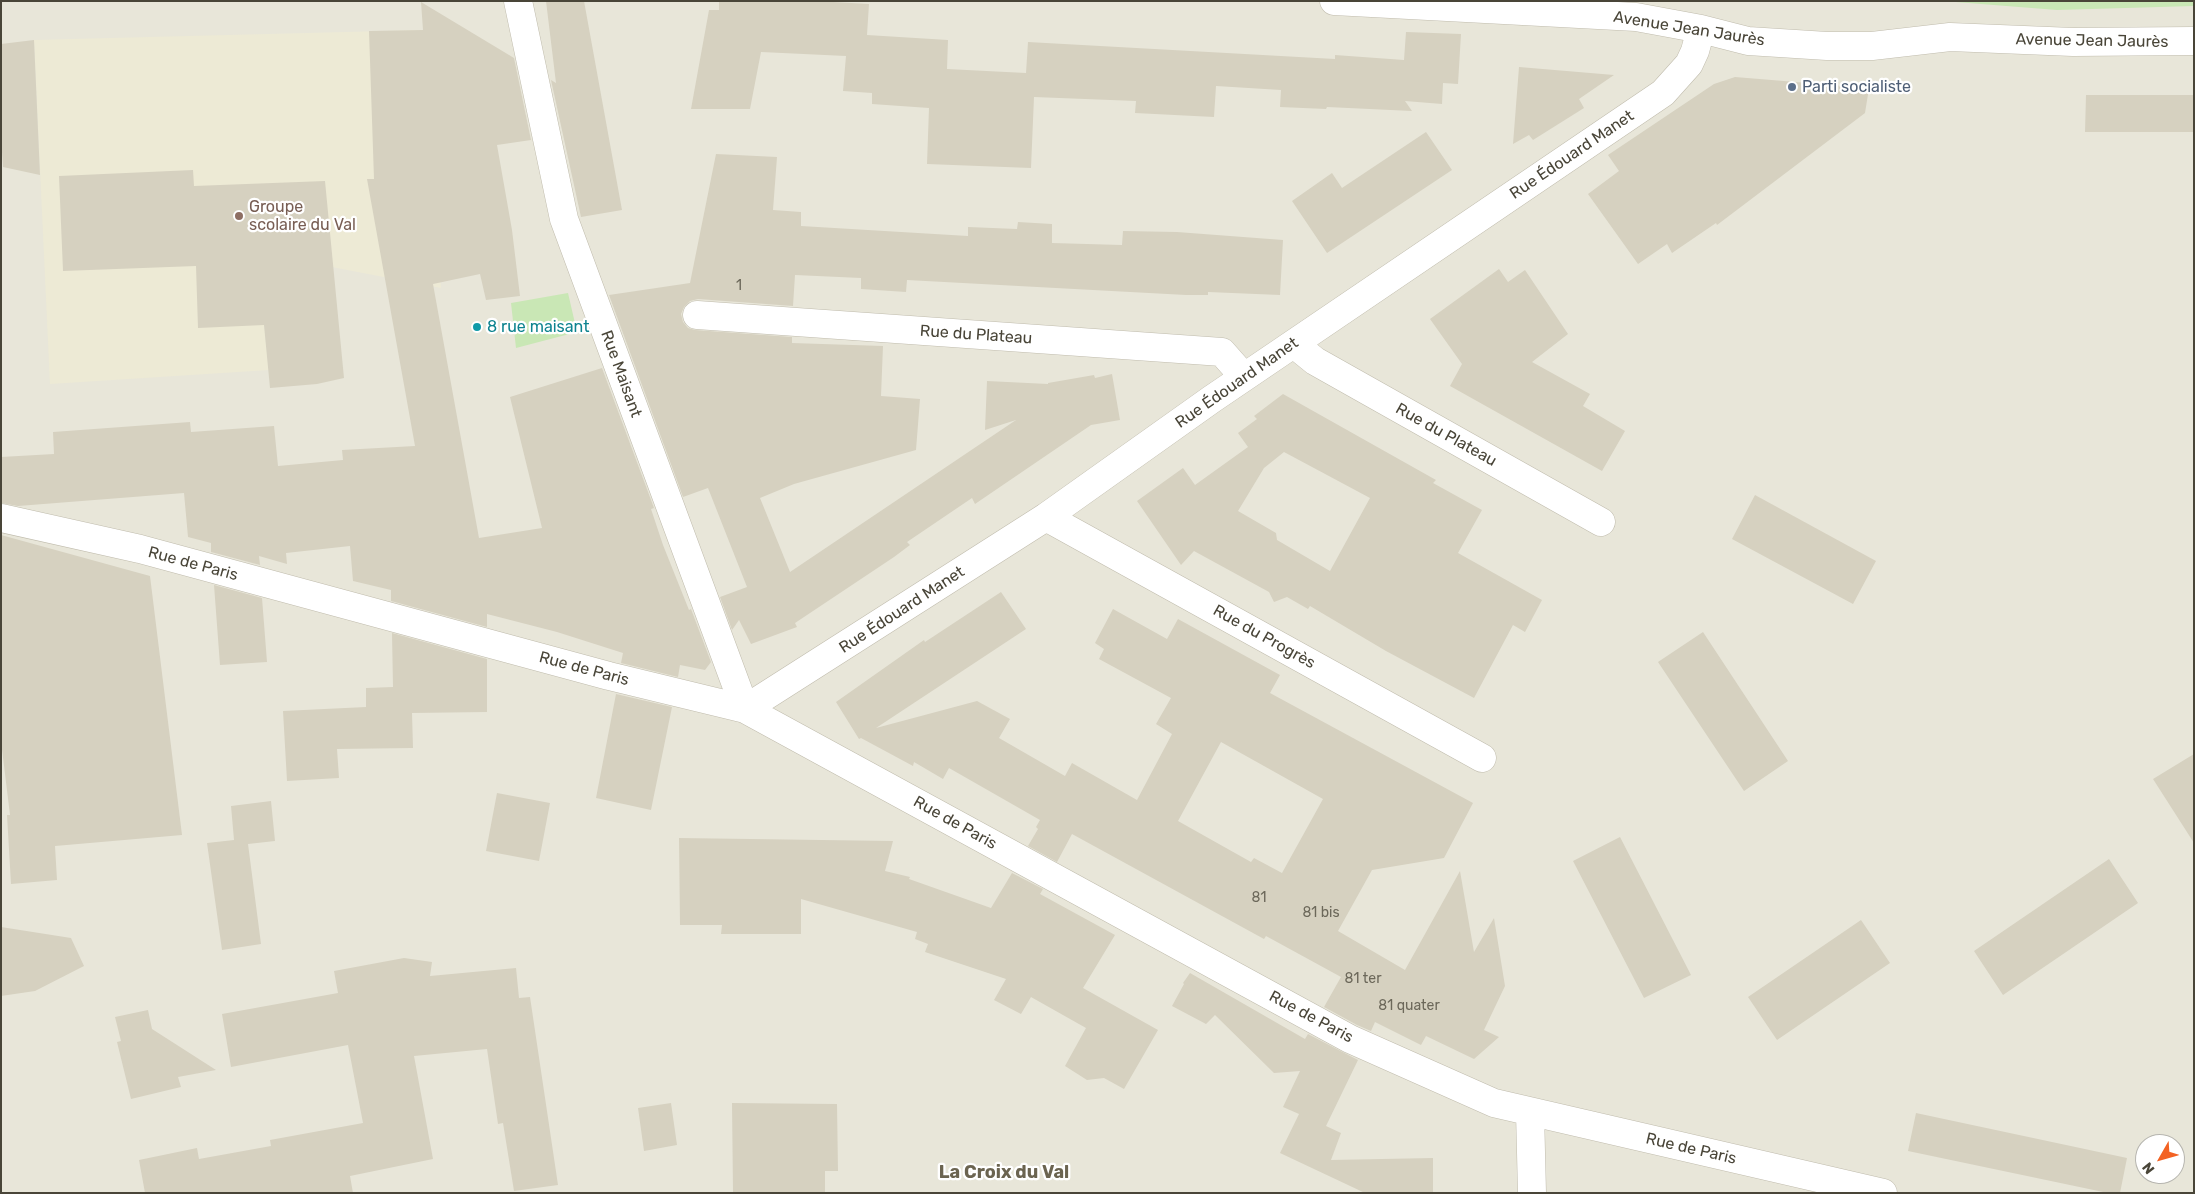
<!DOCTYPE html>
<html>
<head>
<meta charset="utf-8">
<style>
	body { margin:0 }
	#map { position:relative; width:2195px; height:1194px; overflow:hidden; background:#f5f3ea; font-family:Rubik,sans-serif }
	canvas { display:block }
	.frame { position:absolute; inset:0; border:2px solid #494538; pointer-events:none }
	.north { position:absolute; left:2135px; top:1134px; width:50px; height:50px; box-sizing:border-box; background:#fff; border:1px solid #b6b5af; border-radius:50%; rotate:232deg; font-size:14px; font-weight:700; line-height:20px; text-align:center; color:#494538 }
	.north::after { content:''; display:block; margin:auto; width:18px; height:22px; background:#f36223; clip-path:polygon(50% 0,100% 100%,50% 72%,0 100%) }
</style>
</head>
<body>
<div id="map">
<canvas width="2195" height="1194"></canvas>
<div class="frame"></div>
<div class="north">N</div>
</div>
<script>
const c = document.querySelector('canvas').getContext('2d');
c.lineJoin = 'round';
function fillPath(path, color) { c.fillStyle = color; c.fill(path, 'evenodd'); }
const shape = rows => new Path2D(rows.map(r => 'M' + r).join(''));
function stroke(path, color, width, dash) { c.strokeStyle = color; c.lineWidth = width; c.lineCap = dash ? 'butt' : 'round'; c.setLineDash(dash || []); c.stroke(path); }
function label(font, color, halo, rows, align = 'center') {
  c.font = font + ' Rubik,sans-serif'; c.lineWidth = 4.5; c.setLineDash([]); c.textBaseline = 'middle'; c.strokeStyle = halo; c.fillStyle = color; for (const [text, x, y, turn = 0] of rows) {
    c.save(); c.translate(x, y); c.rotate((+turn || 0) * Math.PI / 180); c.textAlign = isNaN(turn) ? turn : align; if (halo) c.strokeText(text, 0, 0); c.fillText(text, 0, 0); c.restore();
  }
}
const residential = shape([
	[1,1,2194,1,2194,1193,1,1193],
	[2145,1144,2175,1144,2175,1174,2145,1174]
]);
const education = shape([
	[423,30,432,179,441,288,259,253,258,267,269,370,50,384,34,40]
]);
const green = shape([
	[1943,1,2194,1,2194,6,2057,10],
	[568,293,577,332,516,348,511,303]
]);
const building = shape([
	[546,1,584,1,622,210,581,217,551,80,556,83],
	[719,1,816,1,869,4,867,35,948,40,947,69,1026,73,1028,42,1335,59,1335,55,1404,60,1406,32,1461,34,1458,84,1443,83,1442,104,1405,101,1412,111,1327,107,1326,109,1280,107,1281,90,1216,86,1214,117,1135,113,1136,101,1034,97,1031,168,927,164,929,108,872,104,872,93,843,91,846,56,761,52,750,109,691,109,709,10,719,10],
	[421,2,514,58,531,140,497,145,512,230,520,296,486,300,480,274,433,284,479,538,542,528,510,397,602,368,654,508,651,509,663,545,689,610,691,609,711,662,705,670,680,665,678,677,621,663,623,653,557,632,487,614,487,627,391,601,391,590,353,581,350,546,286,553,287,564,259,556,260,565,211,552,211,543,188,537,184,493,18,506,1,503,1,457,54,454,53,432,190,422,191,432,274,426,278,466,343,460,342,450,415,446,367,179,374,179,369,31,423,30],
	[34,40,40,175,3,167,1,137,1,44],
	[1519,67,1614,75,1579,99,1584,108,1533,140,1529,135,1513,144],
	[1735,77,1869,88,1865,113,1717,225,1716,223,1672,253,1667,244,1638,264,1588,194,1619,171,1608,155,1714,84],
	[2086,95,2194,95,2194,132,2085,132],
	[1426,132,1452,170,1327,253,1292,201,1332,173,1342,188],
	[716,154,777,157,773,210,801,212,801,226,968,236,968,227,1017,229,1018,222,1052,224,1052,243,1122,245,1123,231,1177,232,1283,240,1280,295,1208,292,1208,295,1186,295,907,280,906,292,861,289,861,278,795,275,793,306,698,299,690,301,684,307,681,314,683,322,688,328,695,330,792,337,792,343,883,346,881,396,920,399,916,450,794,484,760,498,790,572,1016,420,985,430,987,381,1048,384,1048,383,1094,375,1095,378,1112,374,1120,420,1091,425,975,504,972,498,907,542,910,545,894,557,795,623,797,627,751,644,739,620,732,630,720,597,747,587,708,488,683,497,609,295,690,283],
	[193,170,194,186,325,181,344,378,317,384,270,388,264,325,198,328,196,266,63,271,59,176],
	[1499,269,1508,282,1525,270,1568,334,1532,362,1590,394,1583,406,1625,431,1602,471,1450,386,1462,364,1430,319],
	[1283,394,1436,480,1433,483,1482,510,1458,553,1542,600,1525,632,1513,625,1474,698,1386,651,1310,606,1308,609,1287,597,1274,602,1269,592,1194,551,1181,565,1137,501,1183,468,1195,485,1248,447,1238,433,1257,419,1254,416],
	[1284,452,1370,498,1330,571,1277,540,1276,533,1238,511,1264,468],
	[1755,495,1876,561,1853,604,1732,539],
	[1,535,150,576,182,835,55,846,57,880,11,884,7,815,10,815,1,741],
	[214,585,262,598,267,662,220,665],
	[1001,592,1026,629,876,728,977,701,1010,719,999,738,1065,776,1072,763,1137,800,1172,734,1156,724,1171,698,1099,659,1104,649,1095,643,1113,609,1167,639,1178,619,1280,675,1270,693,1473,803,1444,858,1372,870,1338,931,1405,970,1460,871,1474,952,1494,918,1505,986,1484,1030,1499,1037,1474,1059,1426,1036,1421,1045,1375,1022,1371,1031,1357,1025,1324,1007,1341,977,1266,936,1264,939,1072,834,1057,862,1028,846,1038,829,1036,827,1040,820,949,768,943,779,914,762,913,766,861,738,859,739,836,702,924,640,925,642],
	[1221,742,1323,799,1282,873,1254,858,1251,862,1178,821],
	[1703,632,1788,761,1744,791,1658,662],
	[392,633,487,659,487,712,412,713,413,748,337,749,339,778,287,781,283,711,366,707,366,688,393,687],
	[616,694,672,707,651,810,596,798],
	[2194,754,2194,843,2153,779],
	[497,793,550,803,539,861,486,851],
	[271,801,275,841,248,844,261,944,222,950,207,843,234,840,231,806],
	[1620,837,1691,975,1644,998,1573,861],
	[679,838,893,841,885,871,910,877,909,879,991,908,1012,873,1043,889,1040,894,1115,935,1083,988,1158,1030,1124,1089,1104,1078,1087,1080,1065,1066,1086,1028,1031,997,1021,1014,994,1000,1006,979,925,952,928,944,915,939,917,932,801,899,801,934,721,934,722,925,680,925],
	[2109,859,2138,903,2003,995,1974,951],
	[1861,920,1890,963,1777,1040,1748,997],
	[1,927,71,938,84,966,35,991,1,996],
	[404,958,432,962,430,976,516,968,519,998,530,997,558,1185,514,1191,503,1123,498,1124,487,1049,414,1056,433,1159,350,1176,353,1193,145,1193,139,1160,197,1148,199,1159,271,1146,270,1140,363,1123,348,1045,231,1067,222,1014,338,993,334,971],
	[1190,973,1305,1039,1308,1034,1358,1060,1326,1126,1341,1133,1331,1160,1433,1158,1433,1193,1365,1193,1280,1153,1299,1114,1283,1107,1300,1071,1274,1073,1215,1015,1206,1024,1172,1006,1184,984,1183,983],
	[148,1010,152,1029,216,1070,178,1077,181,1087,131,1099,117,1042,121,1041,115,1017],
	[671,1103,677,1145,644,1151,638,1108],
	[732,1103,837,1104,838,1171,825,1171,825,1193,733,1192],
	[1916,1113,2127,1158,2120,1193,2108,1193,1908,1151]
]);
const street = shape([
	[518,1,564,219,745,709,1046,517,1212,399,1663,93,1689,64,1695,51,1701,29],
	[1334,1,1636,17,1701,29,1748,41,1827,46,1872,46,1950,37,2073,42,2194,41],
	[697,315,1222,352,1244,377],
	[1294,344,1315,361,1601,522],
	[1046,517,1482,758],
	[1,518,140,549,609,676,745,709,1350,1039,1494,1103,1883,1193],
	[1530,1112,1532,1193]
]);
const markers = [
	[1792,87,5,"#5c6f8a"],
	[239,216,5,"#8d6e63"],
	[477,327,5,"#0f9aa8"]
];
const numberNames = [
	["1",739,286],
	["81",1259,898],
	["81 bis",1321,913],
	["81 ter",1363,979],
	["81 quater",1409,1006]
];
const streetNames = [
	["Avenue Jean Jaurès",1689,29,9],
	["Avenue Jean Jaurès",2092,41,1],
	["Rue Édouard Manet",1572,155,-34],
	["Rue du Plateau",976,335,4],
	["Rue Maisant",621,374,70],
	["Rue Édouard Manet",1237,383,-35],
	["Rue du Plateau",1446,435,29],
	["Rue de Paris",193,564,15],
	["Rue Édouard Manet",902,610,-33],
	["Rue du Progrès",1264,637,29],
	["Rue de Paris",584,669,15],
	["Rue de Paris",955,823,29],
	["Rue de Paris",1311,1017,28],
	["Rue de Paris",1691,1149,13]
];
const serviceNames = [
	["Parti socialiste",1802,87]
];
const educationNames = [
	["Groupe",249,207],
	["scolaire du Val",249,225]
];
const cultureNames = [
	["8 rue maisant",487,327]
];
const neighbourhoodNames = [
	["La Croix du Val",1004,1173]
];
fillPath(residential, '#e8e6d9');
fillPath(education, '#edead5');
fillPath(green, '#c9e7b5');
fillPath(building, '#d6d1c0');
stroke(street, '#c0bcad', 29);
stroke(street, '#fff', 28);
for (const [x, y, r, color] of markers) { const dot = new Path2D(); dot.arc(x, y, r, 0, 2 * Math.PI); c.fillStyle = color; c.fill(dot); stroke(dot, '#fff', 2); }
label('14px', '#6c685a', null, numberNames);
label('16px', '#494538', '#fff', streetNames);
label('16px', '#4e5e75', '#fff', serviceNames, 'left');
label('16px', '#785e54', '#fff', educationNames, 'left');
label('16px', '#0d838f', '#fff', cultureNames, 'left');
label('bold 18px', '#6b6450', '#fff', neighbourhoodNames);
</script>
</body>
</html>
